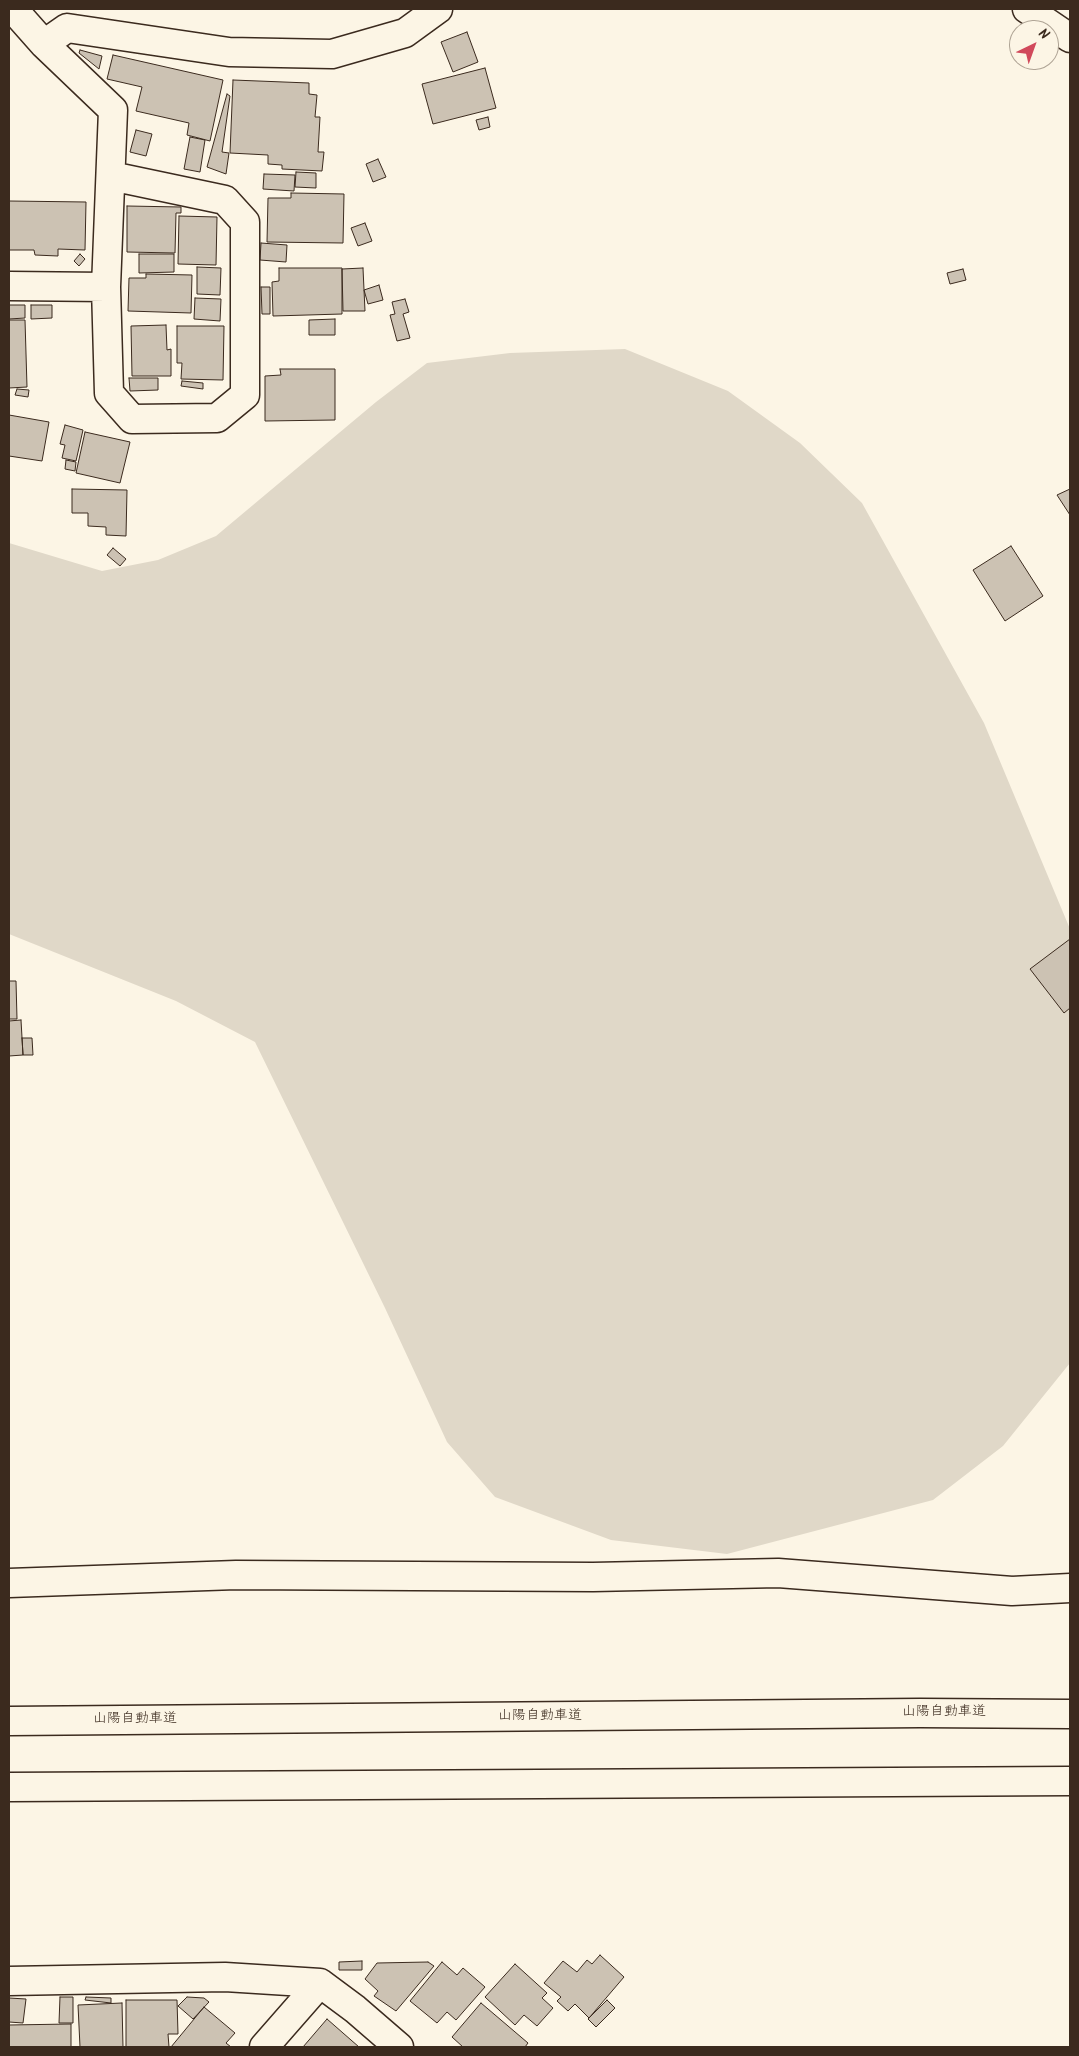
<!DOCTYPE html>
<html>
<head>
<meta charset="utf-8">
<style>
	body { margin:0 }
	#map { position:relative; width:1079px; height:2056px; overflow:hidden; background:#fcf5e5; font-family:Kalam,sans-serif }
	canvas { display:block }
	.frame { position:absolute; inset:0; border:10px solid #3b2a1e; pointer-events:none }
	.north { position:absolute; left:1009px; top:20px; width:50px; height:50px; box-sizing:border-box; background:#fcf5e5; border:1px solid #afa495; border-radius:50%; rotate:42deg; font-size:14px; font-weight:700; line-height:20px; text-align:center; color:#3b2a1e }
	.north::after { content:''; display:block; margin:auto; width:18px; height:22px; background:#d1495b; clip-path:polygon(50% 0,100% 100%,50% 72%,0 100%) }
</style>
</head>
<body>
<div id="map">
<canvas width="1079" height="2056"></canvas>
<div class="frame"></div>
<div class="north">N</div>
</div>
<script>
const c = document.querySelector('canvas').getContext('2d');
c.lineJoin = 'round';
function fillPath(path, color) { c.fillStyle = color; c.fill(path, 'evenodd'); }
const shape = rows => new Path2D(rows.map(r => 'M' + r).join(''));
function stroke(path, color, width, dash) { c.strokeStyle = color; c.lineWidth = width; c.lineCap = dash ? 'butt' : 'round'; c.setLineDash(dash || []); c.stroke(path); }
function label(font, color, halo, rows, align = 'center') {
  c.font = font + ' Kalam,"Klee One",sans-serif'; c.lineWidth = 4; c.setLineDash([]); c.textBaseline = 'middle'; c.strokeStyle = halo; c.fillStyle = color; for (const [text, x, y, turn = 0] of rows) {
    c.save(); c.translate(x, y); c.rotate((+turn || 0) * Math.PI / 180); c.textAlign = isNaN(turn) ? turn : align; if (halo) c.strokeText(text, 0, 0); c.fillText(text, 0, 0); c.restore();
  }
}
const green = shape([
	[625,349,728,391,800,443,862,503,984,723,1070,929,1070,1363,1003,1446,933,1500,727,1554,611,1540,495,1497,447,1442,385,1308,255,1042,176,1001,9,934,9,543,102,571,158,560,216,536,376,402,427,363,510,353]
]);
const building = shape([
	[467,32,478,62,453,72,441,42,467,32],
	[80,50,102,56,99,69,79,53,80,50],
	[113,55,223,80,210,141,187,135,189,123,136,111,142,87,107,79,113,55],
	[485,68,496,108,433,124,422,84,485,68],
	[233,80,309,83,309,94,317,95,315,117,320,117,318,152,324,152,322,171,282,169,282,165,268,164,268,155,230,153,233,80],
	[227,94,230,96,222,152,229,153,226,174,207,167,227,94],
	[488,117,490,127,479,130,476,120,488,117],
	[136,130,152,134,146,156,130,152,136,130],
	[190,137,205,140,200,172,184,169,190,137],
	[378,159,386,177,373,182,366,164,378,159],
	[296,172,316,173,316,188,295,187,296,172],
	[264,174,295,175,294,191,263,189,264,174],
	[291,193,344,194,343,243,267,242,268,198,291,198,291,193],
	[9,201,86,202,85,250,58,249,58,256,35,255,34,250,9,250,9,201],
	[127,206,181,207,181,213,176,213,175,253,127,252,127,206],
	[179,216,217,217,216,265,178,264,179,216],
	[365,223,372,241,358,246,351,228,365,223],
	[261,243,287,245,286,262,260,260,261,243],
	[80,254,85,259,79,266,74,261,80,254],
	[139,254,174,254,174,272,139,273,139,254],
	[197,267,221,268,220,295,197,294,197,267],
	[279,268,342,268,342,314,273,316,272,282,279,281,279,268],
	[363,268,365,311,343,311,342,269,363,268],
	[963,269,966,280,950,284,947,273,963,269],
	[146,274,192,275,191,313,128,311,129,278,146,278,146,274],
	[379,285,383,300,368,304,364,290,379,285],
	[261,287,270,287,270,314,262,314,261,287],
	[195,298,221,299,220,321,194,319,195,298],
	[405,299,409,312,403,314,410,338,397,341,390,315,395,314,392,302,405,299],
	[9,305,25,305,25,318,9,319,9,305],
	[31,305,52,305,52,318,31,319,31,305],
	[335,319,335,335,309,335,309,320,335,319],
	[9,320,25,320,27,387,9,388,9,320],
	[166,325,167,350,171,349,171,376,132,376,131,326,166,325],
	[177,326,224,326,223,380,181,379,182,363,177,363,177,326],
	[280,369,335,369,335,420,265,421,265,376,281,375,280,369],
	[129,378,158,378,158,390,130,391,129,378],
	[182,381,203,383,203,389,181,386,182,381],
	[17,389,29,390,28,397,15,395,17,389],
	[9,415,49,422,42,461,9,456,9,415],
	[65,425,83,430,76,461,62,458,65,445,60,444,65,425],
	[85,432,130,442,120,483,76,473,85,432],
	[66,460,76,462,75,471,65,469,66,460],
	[72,489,127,490,126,536,106,535,106,527,88,526,88,513,72,513,72,489],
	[1070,489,1070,515,1057,495,1070,489],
	[1011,546,1043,596,1005,621,973,570,1011,546],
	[113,548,126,559,120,566,107,555,113,548],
	[1070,939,1070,1008,1064,1013,1030,969,1070,939],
	[9,981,16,981,17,1019,9,1019,9,981],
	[21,1020,23,1055,9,1056,9,1021,21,1020],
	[22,1038,32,1038,33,1055,23,1055,22,1038],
	[600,1955,624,1977,589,2018,575,2004,568,2011,557,2001,561,1997,544,1983,563,1961,577,1972,587,1960,592,1964,600,1955],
	[362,1961,362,1970,339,1970,339,1962,362,1961],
	[428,1962,434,1966,396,2011,374,1996,378,1991,365,1979,377,1963,428,1962],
	[442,1962,457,1975,463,1968,485,1987,456,2020,447,2012,437,2023,410,2001,442,1962],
	[515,1964,547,1993,542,1998,553,2008,537,2026,524,2015,515,2025,485,1997,515,1964],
	[60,1997,73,1997,73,2023,59,2023,60,1997],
	[86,1997,111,1998,111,2003,85,2000,86,1997],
	[187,1997,204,1998,209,2002,193,2019,178,2006,187,1997],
	[9,1998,26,1999,23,2023,9,2022,9,1998],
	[126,2000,177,2000,178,2034,168,2034,169,2047,126,2047,126,2000],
	[607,2000,615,2008,596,2027,588,2019,607,2000],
	[122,2003,123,2047,80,2047,78,2005,122,2003],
	[481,2003,528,2043,525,2047,463,2047,452,2037,481,2003],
	[204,2007,235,2033,226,2043,231,2047,171,2047,204,2007],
	[327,2019,359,2047,303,2047,327,2019],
	[71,2024,71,2047,9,2047,9,2025,71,2024]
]);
const minor = shape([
	[13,9,44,44,113,110,106,287,109,393,132,419,217,418,245,395,245,222,225,200,111,176],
	[44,44,67,28,229,52,332,54,405,33,438,9],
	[9,286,106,287],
	[9,1981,225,1977,320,1983,355,2009,399,2047],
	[264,2047,320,1983]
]);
const tertiary = shape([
	[9,1583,236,1575,593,1577,778,1573,1012,1591,1070,1588]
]);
const secondary = shape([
	[1027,9,1070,38]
]);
const motorway = shape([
	[9,1721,920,1713,1070,1714],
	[9,1787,1070,1781]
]);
const streetNames = [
	["山陽自動車道",944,1713],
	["山陽自動車道",540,1717],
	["山陽自動車道",135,1720]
];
fillPath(green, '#e0d8c8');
fillPath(building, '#ccc2b3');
stroke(building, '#3b2a1e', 1);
stroke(minor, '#3b2a1e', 31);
stroke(tertiary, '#3b2a1e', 31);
stroke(secondary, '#3b2a1e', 31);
stroke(motorway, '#3b2a1e', 31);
stroke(minor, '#fcf5e5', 28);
stroke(tertiary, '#fcf5e5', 28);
stroke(secondary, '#fcf5e5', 28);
stroke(motorway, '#fcf5e5', 28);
label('14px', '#3b2a1e', '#fcf5e5', streetNames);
</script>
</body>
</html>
